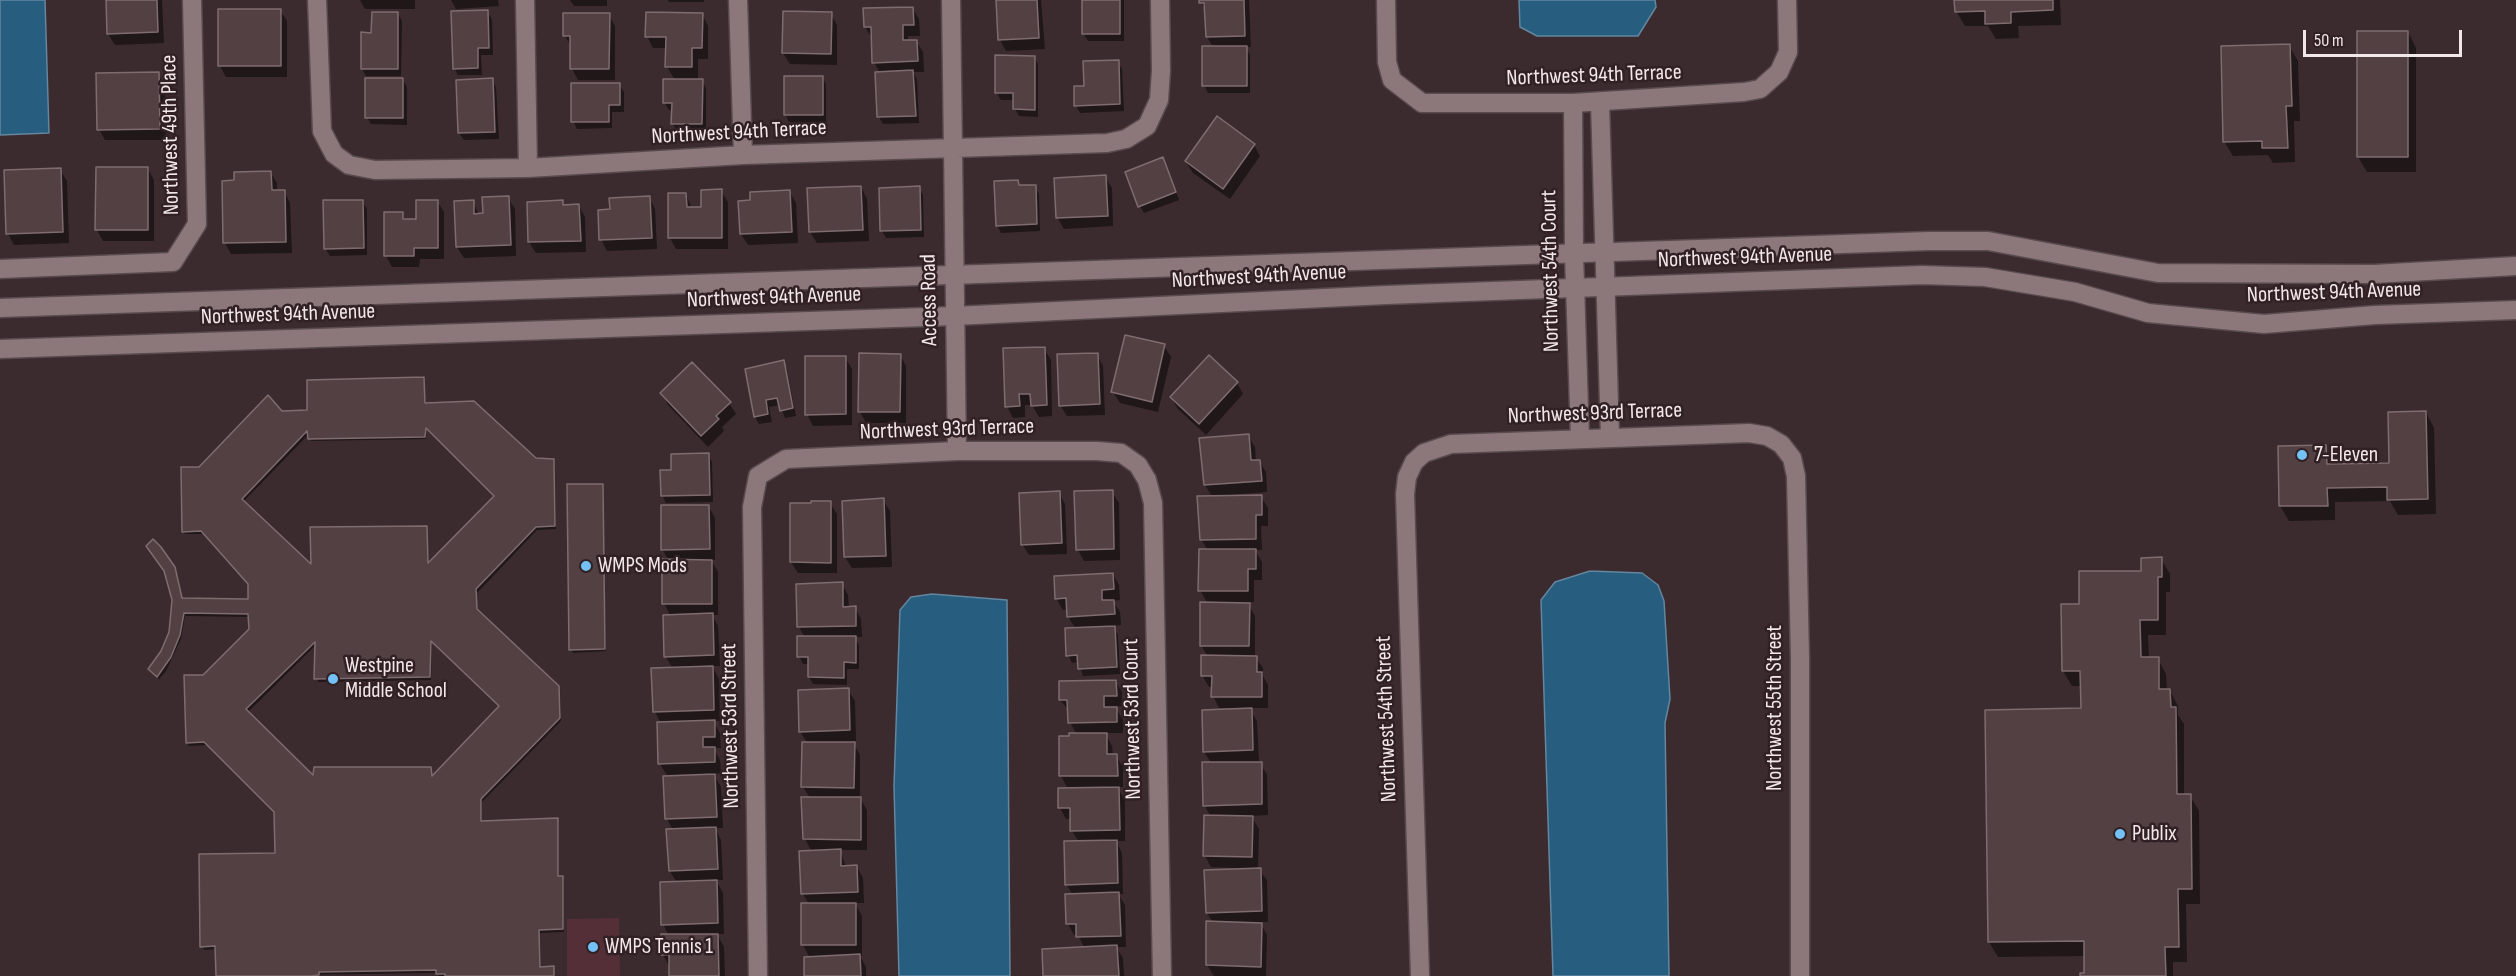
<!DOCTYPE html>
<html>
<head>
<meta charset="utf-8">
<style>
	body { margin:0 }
	#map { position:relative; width:2516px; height:976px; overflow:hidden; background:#3b2b2e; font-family:"Sofia Sans Condensed",sans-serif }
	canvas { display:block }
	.scale { position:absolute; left:2303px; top:30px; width:159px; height:27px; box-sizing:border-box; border:3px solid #f2e7e9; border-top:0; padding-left:8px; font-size:18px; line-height:21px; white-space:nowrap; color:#f2e7e9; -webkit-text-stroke:4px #312124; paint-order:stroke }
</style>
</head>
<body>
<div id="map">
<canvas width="2516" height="976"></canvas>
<div class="scale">50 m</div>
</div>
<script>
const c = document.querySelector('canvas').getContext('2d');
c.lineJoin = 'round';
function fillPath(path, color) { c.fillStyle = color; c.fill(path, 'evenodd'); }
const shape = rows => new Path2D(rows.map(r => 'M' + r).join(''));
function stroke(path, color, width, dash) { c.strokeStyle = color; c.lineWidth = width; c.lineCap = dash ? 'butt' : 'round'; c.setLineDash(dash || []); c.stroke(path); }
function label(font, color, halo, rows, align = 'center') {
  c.font = font + ' "Sofia Sans Condensed",sans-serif'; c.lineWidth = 5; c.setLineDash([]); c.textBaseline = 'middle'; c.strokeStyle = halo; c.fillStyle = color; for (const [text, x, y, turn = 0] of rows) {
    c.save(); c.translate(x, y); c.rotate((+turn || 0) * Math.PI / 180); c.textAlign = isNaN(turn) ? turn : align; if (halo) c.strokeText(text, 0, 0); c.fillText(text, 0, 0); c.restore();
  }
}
const green = shape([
	[619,918,620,976,567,976,567,919]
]);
const water = shape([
	[0,0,45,0,49,133,0,135,0,0],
	[1519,0,1655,0,1656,7,1638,36,1537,36,1520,27,1519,0],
	[1590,571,1642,573,1658,585,1664,601,1670,699,1665,723,1669,976,1553,976,1541,600,1555,582,1590,571],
	[932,594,1007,600,1010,976,899,976,894,786,900,610,911,597,932,594]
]);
const shadow = shape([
	[107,0,162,0,164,43,115,45,108,34],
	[360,0,415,0,415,9,365,9],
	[451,0,498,0,499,6,456,9],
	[570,0,607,0,607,6,574,6],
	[668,0,704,0,704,2,669,2],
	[998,0,1041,0,1045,49,1006,51,1000,40],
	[1084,0,1124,0,1124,41,1088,41,1083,33],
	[1200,0,1249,0,1251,47,1246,47,1250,55,1250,93,1208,93,1204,85,1213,47,1207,37,1206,12],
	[1956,0,2060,0,2061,25,2018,26,2019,38,1996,39,1988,26,1965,26,1956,11],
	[912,8,919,19,920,36,908,36,908,41,916,41,923,52,924,72,913,72,917,79,919,123,883,124,879,117,877,73,880,73,874,62,872,38,865,27],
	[280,10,287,21,287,77,226,77,220,66],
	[487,12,492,19,493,55,481,55,482,75,458,75,454,68],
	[398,14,402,21,401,76,366,76,362,69,373,34],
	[702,14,708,26,708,59,698,59,698,81,702,81,706,88,706,131,677,131,673,124,673,110,669,110,664,102,675,80,667,67,667,48,653,48,647,36],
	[831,14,837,25,837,65,790,64,783,53],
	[609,15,615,26,615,80,578,80,572,69,572,48,565,36],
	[2408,32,2416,48,2416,172,2367,172,2358,157],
	[2289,46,2298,61,2300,121,2294,121,2295,162,2273,163,2268,155,2233,156,2224,141],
	[1034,57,1038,64,1038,117,1019,116,1015,109,1015,100,1001,100,996,92],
	[1118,62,1122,69,1124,111,1080,113,1076,105,1085,87],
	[158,74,165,85,166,140,105,140,99,129],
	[822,77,826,84,826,122,789,122,785,114],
	[403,80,407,87,407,125,371,124,367,117],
	[492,80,496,87,499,139,464,140,459,133],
	[619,85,624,92,624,112,612,112,612,128,577,129,573,121],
	[1254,145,1260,156,1230,199,1193,173,1186,162],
	[1166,166,1179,200,1144,213,1140,206],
	[148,169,154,180,154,241,103,241,97,230],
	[60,170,67,181,69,243,14,245,8,234],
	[270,172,277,183,277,192,284,191,290,203,292,253,231,254,225,243,236,182],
	[1105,177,1112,188,1113,226,1064,229,1057,217],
	[1017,181,1020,187,1035,186,1039,194,1040,231,1001,233,997,225],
	[861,187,867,199,869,241,817,243,810,232],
	[919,188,923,195,924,237,886,238,882,231],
	[721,191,728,202,728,249,676,249,670,238,686,194,692,209,703,209],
	[789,191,796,203,798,243,748,245,741,234],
	[649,197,655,209,657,249,607,251,601,239,611,211],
	[508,198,515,209,516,256,464,258,457,247,473,202,479,215,484,215],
	[362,201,367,209,367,255,330,256,325,248],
	[437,201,444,212,444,259,420,259,419,267,392,267,386,256,402,213,406,221,418,221],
	[562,202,565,206,579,206,585,217,586,252,536,253,529,242],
	[1164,346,1171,357,1158,412,1120,403,1113,392],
	[1044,349,1051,360,1052,416,1039,417,1032,405,1025,405,1025,417,1013,418,1007,406],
	[900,355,906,366,906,423,866,423,860,412],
	[1097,355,1103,366,1105,415,1067,416,1060,405],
	[845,357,852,369,852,425,813,426,807,414],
	[783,362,787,369,796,416,785,418,780,405,769,407,772,422,759,424,755,417],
	[423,379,426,405,535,460,553,460,555,463,556,529,537,530,477,593,477,612,560,690,561,721,482,802,482,823,557,820,559,823,559,878,564,881,564,932,540,933,541,968,553,968,555,976,439,976,437,973,217,976,217,949,204,950,202,946,276,854,276,813,207,745,189,746,187,743,204,677,251,629,250,617,185,616,181,639,166,671,159,679,152,672,166,643,174,610,166,572,170,562,179,582,182,599,249,601,249,585,204,534,185,534,183,531,200,469,282,413,308,412],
	[427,429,496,497,429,564,426,528,313,568,243,502,309,434,311,441,426,439],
	[432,642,500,707,433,777,430,768,315,779,248,712,316,645,318,682,431,680],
	[1237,383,1243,394,1206,435,1178,409,1171,398],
	[662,393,729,403,736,414,722,427,724,431,708,447,668,405],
	[2426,412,2434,428,2436,514,2398,515,2390,501,2335,502,2335,520,2289,521,2280,506,2325,447,2334,465,2390,464],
	[1248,436,1255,447,1256,462,1259,461,1266,472,1267,492,1229,495,1229,497,1261,497,1268,508,1268,526,1261,526,1262,550,1255,550,1262,562,1262,580,1254,580,1254,602,1247,602,1255,616,1255,657,1263,668,1263,676,1268,685,1268,708,1249,708,1257,721,1259,763,1267,774,1268,815,1251,816,1259,829,1258,869,1267,880,1268,922,1260,922,1267,935,1266,976,1214,976,1207,965,1213,923,1207,913,1234,868,1211,867,1205,856,1211,817,1205,806,1212,764,1204,752,1239,708,1219,708,1213,696,1213,687,1209,687,1202,675,1208,657,1201,645,1208,604,1200,590,1208,551,1201,539,1213,498,1205,485],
	[708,455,712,462,713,502,666,503,662,495,673,471],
	[602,485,606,651,573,653,571,650],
	[1112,492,1119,503,1120,560,1084,561,1078,550],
	[1059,493,1065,504,1067,554,1029,555,1022,544],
	[883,500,890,511,892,567,852,568,845,557],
	[830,503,837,514,837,573,798,573,791,562],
	[709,507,715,518,715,560,711,560,718,572,718,615,712,615,718,626,720,666,712,666,719,679,720,721,713,721,720,733,721,748,713,748,720,760,721,773,713,774,721,787,723,828,715,828,721,840,723,880,716,880,723,893,724,934,717,934,724,947,725,976,671,976,669,966,663,955,669,936,663,924,677,883,670,871,673,830,667,819,668,777,660,764,661,723,655,712,673,669,666,657,671,617,664,603,669,561,662,549],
	[2161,559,2170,574,2170,592,2166,592,2166,635,2148,635,2149,659,2158,659,2166,674,2167,691,2170,691,2178,706,2178,715,2184,724,2184,796,2190,796,2199,811,2200,904,2186,904,2187,962,2173,962,2173,976,2081,976,2086,974,2086,956,1998,957,1989,942,2082,710,2082,686,2072,686,2063,671,2081,606],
	[1113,574,1119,585,1120,600,1113,601,1120,612,1121,625,1113,626,1118,635,1120,674,1083,676,1079,662,1072,663,1068,655,1076,629,1068,617,1068,609,1063,610,1056,598],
	[842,584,848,595,849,608,855,608,861,619,862,637,854,637,859,645,859,669,847,669,847,685,813,684,809,677,809,664,803,664,799,656,805,638,799,627],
	[1115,681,1122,692,1122,706,1115,707,1123,720,1123,733,1105,733,1112,746,1113,756,1116,756,1123,767,1123,787,1117,787,1125,800,1125,841,1116,841,1122,853,1123,894,1118,894,1125,905,1126,947,1116,947,1123,958,1124,976,1045,976,1085,949,1078,935,1074,935,1068,924,1067,895,1073,895,1066,884,1079,842,1072,831,1072,819,1066,819,1060,808,1068,789,1061,776,1077,735,1070,722,1069,711,1060,700],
	[848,690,855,701,856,741,852,741,860,755,860,798,867,810,867,850,840,850,846,867,857,867,863,878,864,903,855,903,862,916,862,956,860,956,866,967,866,976,806,976,810,958,803,945,809,904,803,894,812,852,805,839,810,798,803,787,807,743,800,731]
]);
const building = shape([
	[106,0,157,0,158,32,107,34,106,0],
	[996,0,1037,0,1039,38,998,40,996,0],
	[1082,0,1120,0,1120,34,1082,34,1082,0],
	[1199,0,1244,0,1245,36,1206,37,1204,3,1199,3,1199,0],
	[1954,0,2053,0,2053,10,2011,12,2011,23,1985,24,1985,11,1955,12,1954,0],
	[913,7,914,25,903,25,903,40,917,40,918,61,872,63,871,27,864,27,863,8,913,7],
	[218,9,281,9,281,66,218,66,218,9],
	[488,10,489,48,478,48,478,68,453,69,451,11,488,10],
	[783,11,832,12,831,54,782,53,783,11],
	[372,12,398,12,398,69,361,69,361,32,371,33,372,12],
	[646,12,703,13,702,48,692,48,692,67,665,67,666,37,645,37,646,12],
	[563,13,610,13,609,69,570,69,570,36,563,36,563,13],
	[2357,31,2408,31,2408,157,2357,157,2357,31],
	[2290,44,2292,106,2286,106,2288,148,2262,148,2262,141,2223,142,2221,46,2290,44],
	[1202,46,1247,46,1247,86,1202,86,1202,46],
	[995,55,1035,56,1035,110,1013,109,1013,93,995,93,995,55],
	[1119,60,1120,104,1074,106,1074,86,1084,86,1083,61,1119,60],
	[913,70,916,116,877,117,875,72,913,70],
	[159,72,160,129,97,130,96,73,159,72],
	[784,76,823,76,823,115,784,115,784,76],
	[365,78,403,78,403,118,365,118,365,78],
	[493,78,495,132,458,133,456,80,493,78],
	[663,79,703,79,702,124,671,124,672,103,663,103,663,79],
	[571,83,620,83,620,105,609,105,609,122,571,122,571,83],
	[1217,116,1255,144,1223,189,1185,161,1217,116],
	[1163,157,1176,192,1138,207,1125,172,1163,157],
	[96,167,148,167,148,230,95,230,96,167],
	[61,168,63,232,6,234,4,170,61,168],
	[271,171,272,190,285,190,286,242,223,243,222,181,234,180,234,172,271,171],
	[1106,175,1108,216,1056,218,1054,178,1106,175],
	[1018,180,1019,185,1036,185,1037,224,996,226,994,181,1018,180],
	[861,186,863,230,809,232,807,188,861,186],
	[920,186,921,230,880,231,879,188,920,186],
	[722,189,722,238,668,238,668,193,686,193,687,207,701,207,701,190,722,189],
	[790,190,792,232,740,234,738,201,750,200,750,192,790,190],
	[509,196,511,245,456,247,454,201,474,200,474,214,483,213,482,197,509,196],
	[650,196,652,238,599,240,598,210,610,209,609,198,650,196],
	[323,200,363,200,364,248,324,249,323,200],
	[416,200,438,200,438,248,414,248,414,256,384,256,384,212,403,212,403,219,416,219,416,200],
	[563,200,563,205,579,204,581,241,528,242,527,202,563,200],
	[1125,335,1165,344,1152,402,1111,392,1125,335],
	[1045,347,1047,405,1031,406,1030,394,1019,394,1020,406,1005,407,1003,348,1045,347],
	[859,353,901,354,900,412,858,412,859,353],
	[1098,353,1100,404,1059,406,1057,354,1098,353],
	[1209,355,1238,382,1199,424,1170,397,1209,355],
	[805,356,846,356,846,414,805,415,805,356],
	[784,360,793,408,780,411,777,398,766,400,768,414,754,417,745,369,784,360],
	[692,362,731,402,716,416,719,419,701,436,660,393,692,362],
	[424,377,425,403,474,401,536,458,554,459,555,526,536,527,476,589,477,609,559,686,560,718,481,799,481,821,558,818,558,876,563,876,563,929,539,930,540,967,554,966,554,976,445,976,445,974,436,974,436,970,319,972,319,975,311,976,216,976,215,946,200,947,199,854,275,853,274,812,204,742,186,743,184,675,203,675,249,629,248,614,184,613,180,635,171,657,157,677,148,669,161,651,169,632,172,600,164,571,146,546,153,539,161,547,175,567,182,598,248,599,248,584,201,531,182,532,181,467,199,467,268,395,282,411,307,410,307,380,424,377],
	[426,428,494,496,428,563,427,526,310,527,311,564,242,499,307,431,308,439,425,437,426,428],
	[431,641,499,706,432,776,431,767,314,767,313,775,246,709,315,642,314,679,430,677,431,641],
	[2426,411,2428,499,2387,500,2387,487,2327,488,2328,506,2279,506,2278,446,2326,445,2327,464,2389,463,2388,412,2426,411],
	[1249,434,1251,460,1260,460,1262,481,1204,485,1199,438,1249,434],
	[709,453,710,495,661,496,660,470,671,470,671,454,709,453],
	[567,484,603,484,605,649,569,650,567,484],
	[1113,490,1114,549,1076,550,1074,491,1113,490],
	[1060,491,1062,543,1021,545,1019,493,1060,491],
	[1262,495,1262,515,1256,515,1256,539,1200,540,1197,496,1262,495],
	[884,498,886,556,844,557,842,501,884,498],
	[811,501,831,501,831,563,790,562,790,503,811,503,811,501],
	[661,505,709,505,710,549,661,550,661,505],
	[1199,549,1256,549,1256,569,1248,569,1248,591,1198,591,1199,549],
	[2162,557,2162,577,2158,577,2158,620,2140,620,2141,657,2159,657,2159,689,2170,689,2171,707,2176,707,2177,794,2191,794,2192,889,2178,889,2179,947,2165,947,2166,976,2080,976,2080,973,2084,973,2084,941,1988,942,1985,710,2081,708,2080,671,2062,671,2061,604,2079,604,2079,571,2141,571,2141,558,2162,557],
	[662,559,712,560,712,604,662,604,662,559],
	[1113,573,1114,589,1102,590,1102,600,1114,600,1115,614,1067,617,1066,598,1055,599,1054,576,1113,573],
	[843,582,843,607,856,606,856,626,797,627,796,584,843,582],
	[1200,602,1250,603,1249,646,1200,646,1200,602],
	[713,613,714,655,664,657,663,615,713,613],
	[1115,626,1117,667,1078,669,1077,655,1066,656,1065,628,1115,626],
	[797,636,856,636,856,663,844,662,844,678,808,677,808,657,797,657,797,636],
	[1201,655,1257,656,1257,672,1262,672,1262,697,1211,697,1212,676,1201,676,1201,655],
	[713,666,714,710,653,712,651,668,713,666],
	[1116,680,1117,696,1104,696,1104,707,1117,707,1117,722,1068,723,1067,700,1059,700,1059,681,1116,680],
	[849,688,850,730,799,732,798,690,849,688],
	[1252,708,1253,750,1203,752,1202,710,1252,708],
	[715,720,715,737,703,737,703,747,715,747,715,762,658,764,657,722,715,720],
	[1069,733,1107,733,1107,754,1117,754,1118,776,1059,776,1059,736,1069,736,1069,733],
	[802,742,855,742,854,788,801,787,802,742],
	[1202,762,1262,762,1262,804,1203,806,1202,762],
	[715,774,717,817,665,819,663,776,715,774],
	[1119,787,1120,830,1070,831,1070,808,1058,808,1058,788,1119,787],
	[801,797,861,797,861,840,803,839,801,797],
	[1204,815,1253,816,1252,857,1203,856,1204,815],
	[716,827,718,869,669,871,666,829,716,827],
	[1117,840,1118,883,1065,885,1064,841,1117,840],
	[841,849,841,866,857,865,858,892,801,894,799,851,841,849],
	[1261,868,1262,911,1206,913,1204,870,1261,868],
	[717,880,718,923,661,925,660,882,717,880],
	[1119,892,1121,936,1076,937,1076,924,1066,924,1065,894,1119,892],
	[801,903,856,903,856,945,801,945,801,903],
	[1206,921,1262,923,1261,967,1206,965,1206,921],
	[661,934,718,934,719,976,669,976,669,955,661,955,661,934],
	[1117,945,1119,976,1043,976,1042,949,1117,945],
	[860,954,861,976,804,976,804,957,860,954]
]);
const minor = shape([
	[317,0,322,131,334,154,349,165,375,170,528,168,743,155,1107,143,1126,139,1147,126,1159,100,1161,71,1160,0],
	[525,0,528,168],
	[738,0,743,155],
	[951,0,957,451],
	[1386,0,1387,62,1392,80,1422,103,1573,103,1744,92,1760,89,1779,72,1788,52,1787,0],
	[1573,103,1574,254,1580,439],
	[1600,103,1610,437],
	[0,269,173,262,197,224,192,0],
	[758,976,752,507,758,476,786,459,957,451,1097,451,1121,453,1138,465,1147,480,1153,503,1162,976],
	[1420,976,1405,494,1407,477,1414,462,1424,453,1451,444,1749,433,1767,436,1781,444,1792,458,1796,476,1800,659,1800,976]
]);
const tertiary = shape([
	[0,308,1929,241,1988,241,2158,273,2374,274,2516,266],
	[0,349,954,316,1386,295,1922,275,1985,277,2075,292,2148,313,2264,324,2375,315,2516,310]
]);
const markers = [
	[2302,455,6,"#73c1f5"],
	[586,566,6,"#73c1f5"],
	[333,679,6,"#73c1f5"],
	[2120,834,6,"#73c1f5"],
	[593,947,6,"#73c1f5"]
];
const streetNames = [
	["Northwest 94th Terrace",1594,76,-2],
	["Northwest 94th Terrace",739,133,-3],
	["Northwest 49th Place",171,135,-91],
	["Northwest 94th Avenue",1745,258,-2],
	["Northwest 54th Court",1551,271,-91],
	["Northwest 94th Avenue",1259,277,-3],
	["Northwest 94th Avenue",2334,293,-2],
	["Northwest 94th Avenue",774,298,-2],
	["Access Road",930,300,-91],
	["Northwest 94th Avenue",288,315,-2],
	["Northwest 93rd Terrace",1595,414,-2],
	["Northwest 93rd Terrace",947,430,-2],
	["Northwest 55th Street",1775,708,-90],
	["Northwest 53rd Court",1133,719,-91],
	["Northwest 54th Street",1387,719,-92],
	["Northwest 53rd Street",731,726,-91]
];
const poiNames = [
	["7-Eleven",2314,455],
	["WMPS Mods",598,566],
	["Westpine",345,666],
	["Middle School",345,691],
	["Publix",2132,834],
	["WMPS Tennis 1",605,947]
];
fillPath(green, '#542f37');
fillPath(water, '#275d7f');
stroke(water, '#64869f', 1.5);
fillPath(shadow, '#0007');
fillPath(building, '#524043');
stroke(building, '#7f6c6f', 1.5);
stroke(minor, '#584a4d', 21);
stroke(tertiary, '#584a4d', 21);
stroke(minor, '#8c787b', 18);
stroke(tertiary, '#8c787b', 18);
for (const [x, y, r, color] of markers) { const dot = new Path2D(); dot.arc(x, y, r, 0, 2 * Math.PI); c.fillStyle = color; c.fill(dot); stroke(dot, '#312124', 2); }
label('22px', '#f2e7e9', '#312124', streetNames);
label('22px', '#f2e7e9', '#312124', poiNames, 'left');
</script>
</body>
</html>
